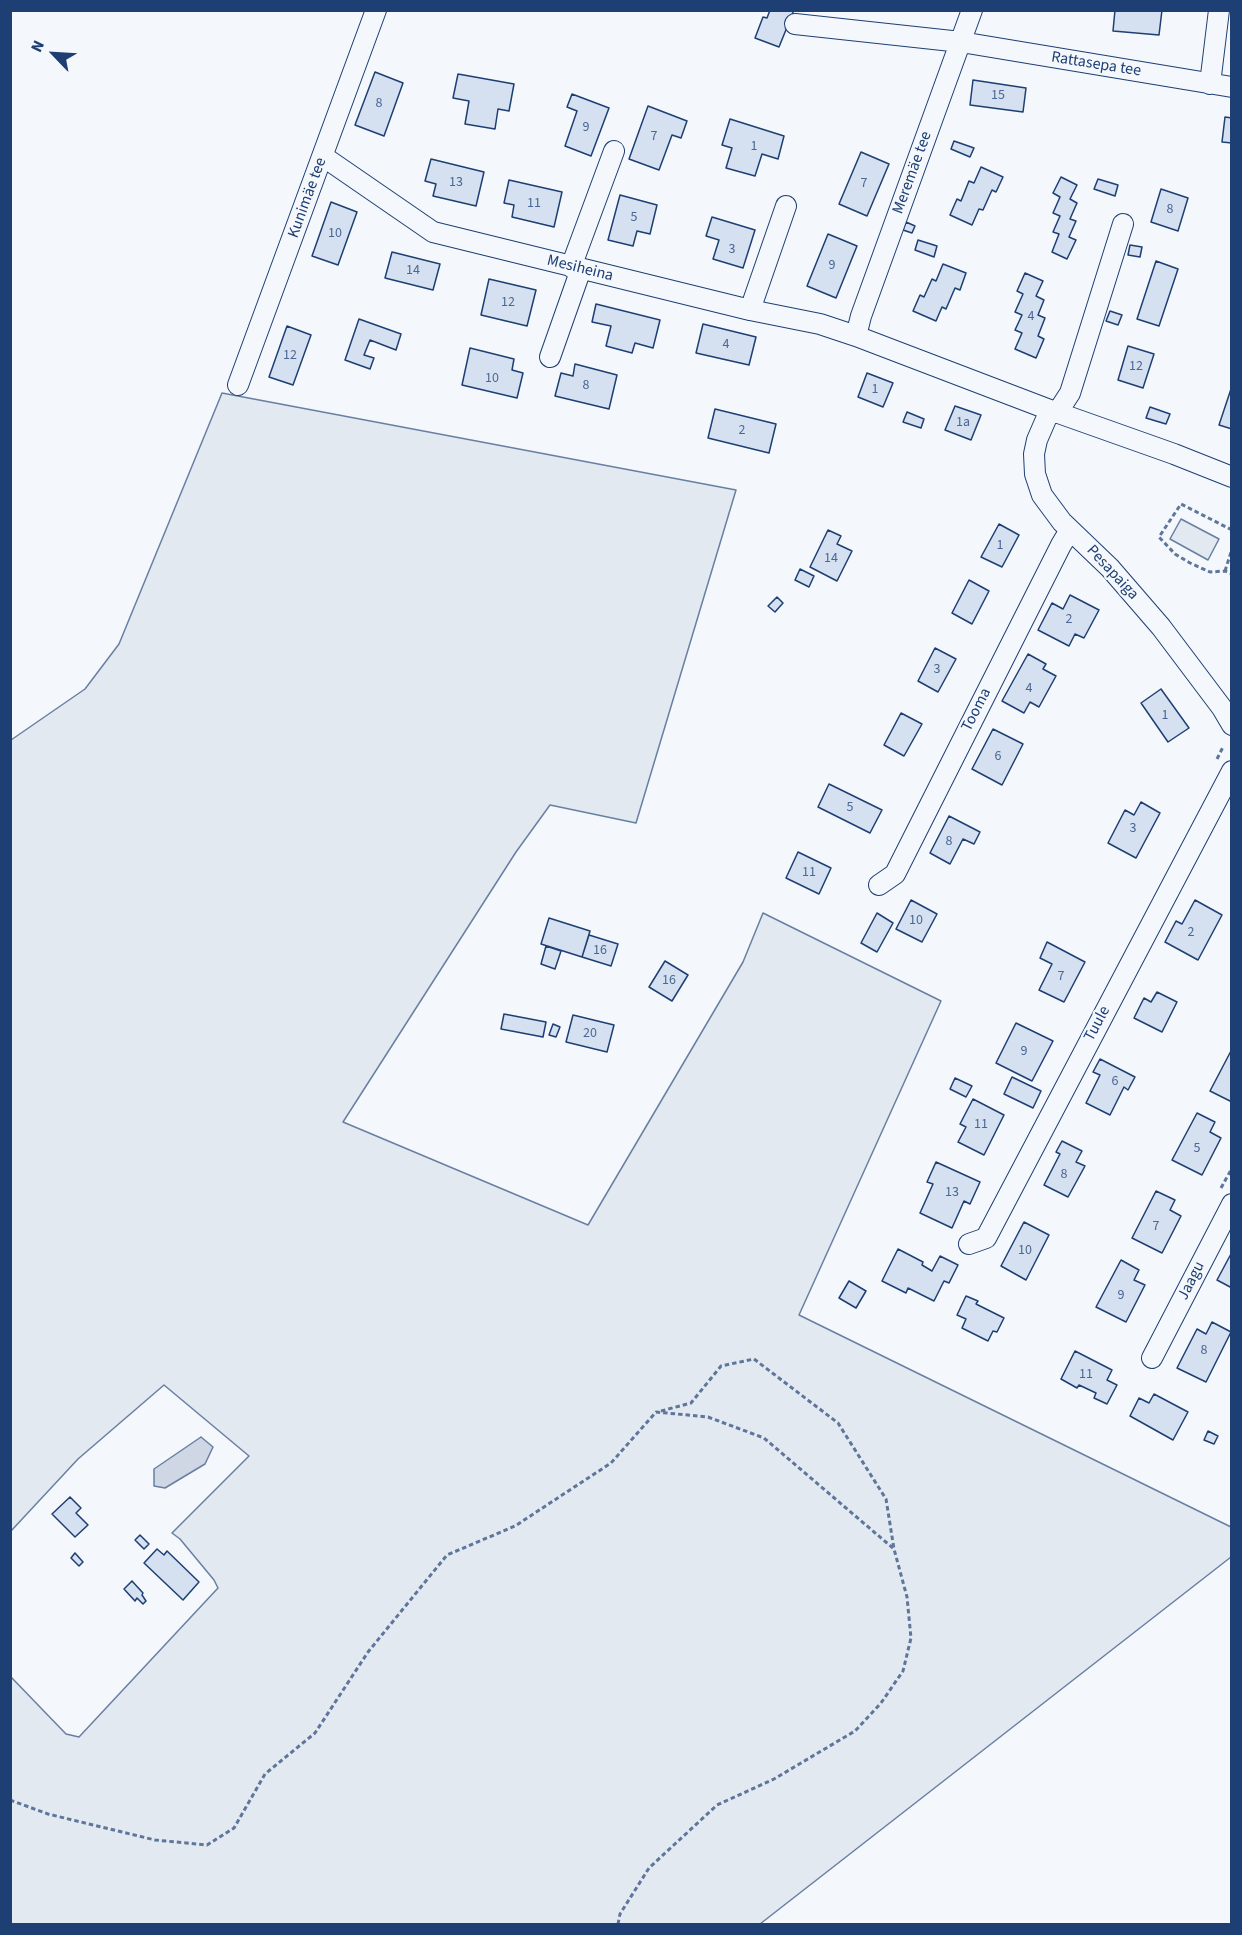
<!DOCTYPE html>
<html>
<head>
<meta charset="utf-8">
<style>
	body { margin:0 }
	#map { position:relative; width:1242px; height:1935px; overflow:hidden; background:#f4f7fb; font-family:"Source Sans 3",sans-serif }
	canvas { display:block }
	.frame { position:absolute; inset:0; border:12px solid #1d3f73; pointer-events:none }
	.north { position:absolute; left:24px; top:24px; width:60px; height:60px; -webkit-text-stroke:4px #f4f7fb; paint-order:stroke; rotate:295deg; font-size:16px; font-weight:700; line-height:24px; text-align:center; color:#1d3f73 }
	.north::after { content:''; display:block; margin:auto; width:21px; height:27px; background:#1d3f73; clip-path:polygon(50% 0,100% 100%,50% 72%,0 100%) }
</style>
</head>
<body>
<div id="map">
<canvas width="1242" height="1935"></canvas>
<div class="frame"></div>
<div class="north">N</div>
</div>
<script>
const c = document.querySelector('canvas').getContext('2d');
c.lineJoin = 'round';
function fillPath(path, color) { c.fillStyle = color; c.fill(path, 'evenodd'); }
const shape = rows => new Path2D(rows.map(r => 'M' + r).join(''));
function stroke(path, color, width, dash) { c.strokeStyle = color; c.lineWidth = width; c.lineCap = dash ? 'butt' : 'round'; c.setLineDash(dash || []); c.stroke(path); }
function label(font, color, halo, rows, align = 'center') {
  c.font = font + ' "Source Sans 3",sans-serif'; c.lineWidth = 4.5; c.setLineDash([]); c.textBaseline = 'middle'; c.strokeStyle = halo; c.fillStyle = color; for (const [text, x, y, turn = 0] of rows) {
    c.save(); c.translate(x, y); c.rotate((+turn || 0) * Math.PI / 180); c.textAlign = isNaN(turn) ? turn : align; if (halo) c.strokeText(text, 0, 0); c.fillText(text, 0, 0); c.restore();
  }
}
const green = shape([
	[222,393,736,490,636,823,550,805,516,852,343,1122,588,1225,743,962,763,913,941,1001,799,1315,1231,1527,1231,1557,760,1924,11,1924,11,1677,66,1734,79,1737,218,1588,214,1580,180,1539,172,1533,249,1456,164,1385,78,1459,11,1531,11,740,85,689,119,644,222,393],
	[1181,519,1219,539,1208,560,1170,539,1181,519]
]);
const water = shape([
	[201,1437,213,1447,205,1464,165,1488,154,1486,154,1469,201,1437]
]);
const building = shape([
	[770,10,794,10,779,47,755,38,763,17,767,18,770,10],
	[1115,10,1162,10,1159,35,1113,31,1115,10],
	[375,72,403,83,384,136,355,125,375,72],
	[458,74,514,84,509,111,498,109,495,129,465,124,469,101,453,98,458,74],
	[973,80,1026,88,1023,112,970,105,973,80],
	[572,94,609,108,591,156,565,146,577,111,567,107,572,94],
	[648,106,687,121,681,138,672,135,659,170,629,159,648,106],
	[1225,117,1232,118,1232,143,1222,142,1225,117],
	[730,119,784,136,778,159,762,154,755,176,726,168,732,148,722,145,730,119],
	[954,141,974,148,970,157,951,149,954,141],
	[861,152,889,164,867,216,839,204,861,152],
	[431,159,484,172,476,206,433,196,436,184,425,181,431,159],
	[981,167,1003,177,996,192,992,190,983,210,979,209,972,225,950,215,957,199,961,201,969,181,974,183,981,167],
	[1061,177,1077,185,1070,199,1077,203,1070,219,1076,221,1069,237,1076,240,1067,259,1052,252,1059,234,1053,232,1060,216,1053,213,1060,197,1053,193,1061,177],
	[1098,179,1118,185,1115,196,1094,189,1098,179],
	[509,180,562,192,554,227,512,217,514,205,504,203,509,180],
	[1161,189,1188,198,1178,231,1151,222,1161,189],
	[620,195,657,205,650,234,637,231,633,246,608,240,620,195],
	[331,202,357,212,338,265,312,256,331,202],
	[712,217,755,230,743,268,713,259,719,240,706,236,712,217],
	[906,222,915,226,912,233,903,230,906,222],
	[828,234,857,246,836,298,807,286,828,234],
	[918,240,937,246,934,257,915,250,918,240],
	[1130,245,1142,247,1140,257,1128,255,1130,245],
	[392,252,440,264,433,290,385,278,392,252],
	[1156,261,1178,269,1159,326,1137,319,1156,261],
	[943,264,966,273,960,290,955,288,946,309,942,307,936,321,913,311,920,295,924,297,932,279,936,281,943,264],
	[1025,273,1043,281,1036,296,1044,300,1038,315,1045,318,1038,336,1044,339,1036,358,1015,349,1022,333,1015,330,1022,315,1015,312,1023,294,1017,291,1025,273],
	[489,279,536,290,527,326,481,315,489,279],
	[596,304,660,320,653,348,635,343,632,353,606,346,611,326,592,322,596,304],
	[1110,311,1122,315,1118,325,1106,321,1110,311],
	[359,319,401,334,396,350,370,340,364,355,374,358,370,369,345,360,359,319],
	[703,324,756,337,749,365,696,353,703,324],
	[287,326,311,335,293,385,269,377,287,326],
	[1128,346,1154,354,1143,388,1118,380,1128,346],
	[470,348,514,359,512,370,523,373,517,398,462,385,470,348],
	[575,364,617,375,609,409,555,396,561,373,573,376,575,364],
	[867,373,893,383,883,407,858,397,867,373],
	[1232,386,1232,429,1219,425,1232,386],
	[955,406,981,415,971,440,945,430,955,406],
	[1150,407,1170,414,1166,424,1146,418,1150,407],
	[715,409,776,424,769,453,708,438,715,409],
	[907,412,924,419,921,428,903,422,907,412],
	[999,524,1019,535,1002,567,981,557,999,524],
	[828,530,841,536,837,544,852,551,837,581,810,567,828,530],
	[800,569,814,576,809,587,795,580,800,569],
	[969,580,989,591,972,624,952,613,969,580],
	[1070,595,1099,610,1084,638,1075,634,1069,646,1038,630,1052,603,1063,609,1070,595],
	[777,597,783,603,775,612,768,606,777,597],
	[935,648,956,659,938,692,918,681,935,648],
	[1028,654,1046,664,1043,669,1056,676,1039,707,1030,702,1024,713,1002,701,1028,654],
	[1161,689,1189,728,1168,742,1141,703,1161,689],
	[901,713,922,724,904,756,884,745,901,713],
	[993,729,1023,744,1002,785,972,769,993,729],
	[829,784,882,810,870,833,818,807,829,784],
	[1141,802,1160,813,1136,858,1108,843,1125,810,1134,815,1141,802],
	[949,816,980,832,974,844,963,839,950,864,930,853,949,816],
	[798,852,831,868,819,894,786,878,798,852],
	[911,900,937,914,922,942,896,929,911,900],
	[1195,900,1222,915,1198,960,1165,942,1176,921,1182,924,1195,900],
	[877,913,893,923,877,952,861,943,877,913],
	[549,918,590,931,582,957,541,944,549,918],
	[589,935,618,944,611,966,582,957,589,935],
	[1047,942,1085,962,1064,1002,1039,990,1052,964,1040,958,1047,942],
	[546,946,561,951,555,969,541,964,546,946],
	[665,961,688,975,672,1001,649,987,665,961],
	[1157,992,1177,1002,1162,1032,1134,1018,1144,998,1151,1002,1157,992],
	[504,1014,546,1022,543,1037,501,1029,504,1014],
	[573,1015,614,1025,607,1052,566,1042,573,1015],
	[1016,1023,1053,1041,1032,1081,996,1063,1016,1023],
	[553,1024,560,1027,556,1037,549,1035,553,1024],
	[1232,1049,1232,1102,1210,1091,1232,1049],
	[1100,1059,1135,1077,1128,1090,1124,1087,1110,1115,1086,1103,1100,1075,1093,1072,1100,1059],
	[1012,1077,1041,1091,1033,1108,1004,1094,1012,1077],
	[955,1078,972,1086,966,1097,950,1089,955,1078],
	[973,1099,1004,1115,984,1155,958,1142,966,1127,960,1124,973,1099],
	[1197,1113,1215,1122,1210,1132,1221,1138,1202,1175,1172,1160,1197,1113],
	[1062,1141,1082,1151,1076,1162,1085,1166,1068,1197,1044,1185,1060,1154,1056,1152,1062,1141],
	[936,1162,980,1182,970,1204,964,1201,952,1228,920,1213,933,1184,927,1182,936,1162],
	[1156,1191,1175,1200,1170,1210,1181,1216,1162,1253,1132,1238,1156,1191],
	[1024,1222,1049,1235,1026,1280,1001,1266,1024,1222],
	[898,1249,923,1262,922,1265,932,1271,940,1256,958,1265,949,1283,944,1281,934,1301,908,1288,906,1293,882,1281,898,1249],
	[1232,1252,1232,1288,1217,1280,1232,1252],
	[1121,1260,1139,1270,1134,1280,1145,1285,1126,1322,1096,1307,1121,1260],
	[849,1281,866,1291,856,1308,839,1298,849,1281],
	[966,1296,978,1301,976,1304,1004,1318,997,1332,993,1331,988,1341,962,1328,966,1319,957,1315,966,1296],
	[1212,1322,1231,1332,1206,1382,1177,1368,1197,1329,1206,1334,1212,1322],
	[1075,1351,1112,1370,1107,1380,1117,1385,1107,1404,1094,1398,1096,1393,1079,1385,1077,1388,1061,1379,1075,1351],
	[1154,1394,1188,1412,1173,1440,1130,1416,1139,1398,1149,1403,1154,1394],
	[1208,1431,1218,1436,1214,1444,1204,1440,1208,1431],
	[70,1497,81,1508,76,1513,88,1525,75,1537,52,1514,70,1497],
	[140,1535,149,1544,144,1549,135,1540,140,1535],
	[157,1549,164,1555,167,1551,199,1582,183,1600,144,1563,157,1549],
	[75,1553,83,1562,79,1566,71,1558,75,1553],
	[132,1581,143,1593,142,1595,146,1601,143,1604,137,1598,135,1601,124,1589,132,1581]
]);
const path = shape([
	[1232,530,1181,504,1159,537,1175,554,1190,563,1210,572,1225,571,1232,574],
	[1225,571,1232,549],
	[1217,759,1223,747],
	[1221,1188,1232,1168],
	[661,1411,691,1403,721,1366,754,1359,838,1423,886,1499,894,1549],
	[10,1800,48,1814,155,1840,207,1845,234,1828,265,1774,315,1733,368,1652,447,1555,515,1526,611,1463,656,1412,708,1417,764,1438,894,1549,907,1597,911,1638,903,1671,881,1703,855,1731,774,1779,717,1805,649,1868,620,1914,618,1924]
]);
const minor = shape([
	[795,24,961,42,1232,87],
	[1210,84,1219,10],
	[324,157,433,232,750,310,820,324,856,336,1050,410,1174,454,1232,477],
	[571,267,614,151],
	[750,310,786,206],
	[856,336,861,316,972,10],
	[550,357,581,269],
	[238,385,376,10],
	[1050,410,1037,440,1034,454,1035,474,1042,495,1062,522,1110,568,1161,627,1222,708,1232,725],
	[1057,413,1070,393,1123,224],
	[879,885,895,874,1061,545,1070,530],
	[969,1244,986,1238,1232,771],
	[1152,1358,1232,1204]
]);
const numberNames = [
	["15",998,96],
	["8",379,104],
	["9",586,128],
	["7",654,137],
	["1",754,147],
	["13",456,183],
	["7",864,184],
	["11",534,204],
	["8",1170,210],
	["5",634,218],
	["10",335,234],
	["3",732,250],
	["9",832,266],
	["14",413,271],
	["12",508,303],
	["4",1031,317],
	["4",726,345],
	["12",290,356],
	["12",1136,367],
	["10",492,379],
	["8",586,386],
	["1",875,390],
	["1a",963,423],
	["2",742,431],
	["1",1000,546],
	["14",831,559],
	["2",1069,620],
	["3",937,670],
	["4",1029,689],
	["1",1165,716],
	["6",998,757],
	["5",850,808],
	["3",1133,829],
	["8",949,842],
	["11",809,873],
	["10",916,921],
	["2",1191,933],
	["16",600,951],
	["7",1061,977],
	["16",669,981],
	["20",590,1034],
	["9",1024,1052],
	["6",1115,1082],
	["11",981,1125],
	["5",1197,1149],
	["8",1064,1175],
	["13",952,1193],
	["7",1156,1227],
	["10",1025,1251],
	["9",1121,1296],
	["8",1204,1351],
	["11",1086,1375]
];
const streetNames = [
	["Rattasepa tee",1096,65,9],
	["Meremäe tee",913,173,-70],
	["Kunimäe tee",308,198,-70],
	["Mesiheina",580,269,14],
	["Pesapaiga",1112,573,47],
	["Tooma",977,710,-63],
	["Tuule",1098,1024,-62],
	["Jaagu",1192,1281,-63]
];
fillPath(green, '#e3e9f0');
stroke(green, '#687fa3', 1.5);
fillPath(water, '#cfd7e4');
stroke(water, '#687fa3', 1.5);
fillPath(building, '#d5e0f0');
stroke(building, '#1d3f73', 1.5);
stroke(minor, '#1d3f73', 22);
stroke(path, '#5e769c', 3, [4.5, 3]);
stroke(minor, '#f4f7fb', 20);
label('14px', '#4b6792', null, numberNames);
label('16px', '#1d3f73', '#f4f7fb', streetNames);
</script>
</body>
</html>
